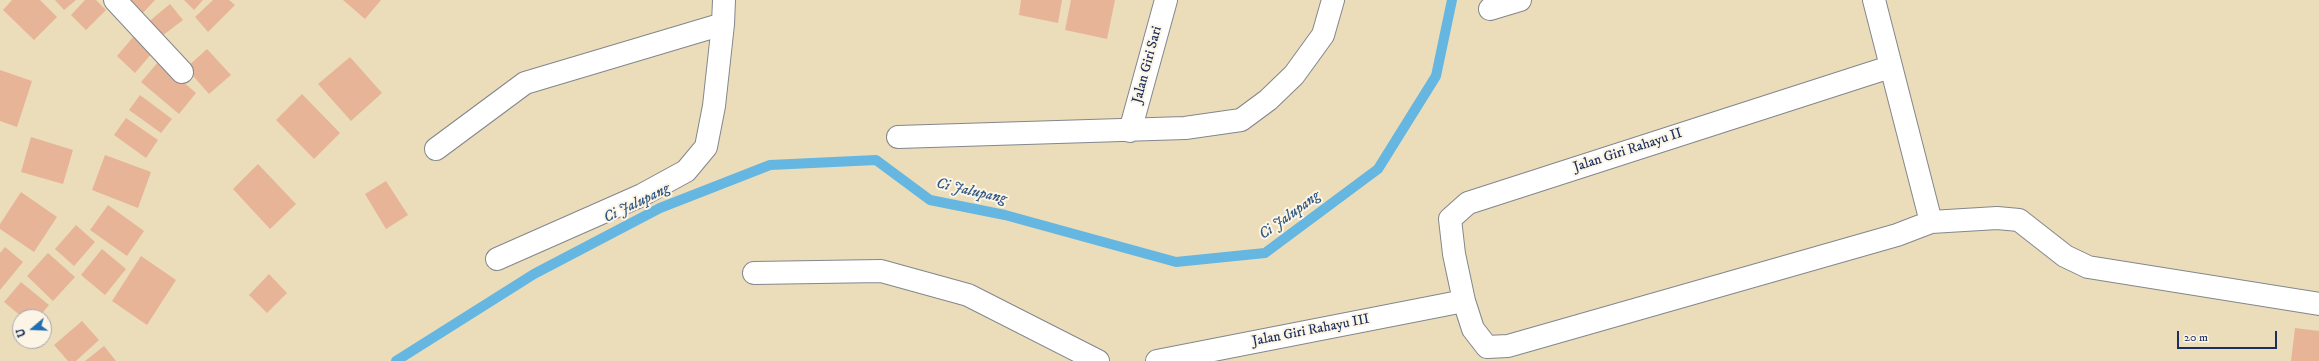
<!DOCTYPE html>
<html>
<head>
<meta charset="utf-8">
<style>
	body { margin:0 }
	#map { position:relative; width:2319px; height:361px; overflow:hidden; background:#ebddba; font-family:"IM FELL DW Pica",serif }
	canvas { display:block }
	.north { position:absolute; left:12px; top:309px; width:40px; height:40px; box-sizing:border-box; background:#fcf5e5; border:1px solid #a2a6af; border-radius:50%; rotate:251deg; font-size:11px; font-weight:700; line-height:16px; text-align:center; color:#1b2f5e }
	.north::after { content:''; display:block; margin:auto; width:14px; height:18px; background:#1f6fb2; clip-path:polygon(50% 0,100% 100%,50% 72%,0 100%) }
	.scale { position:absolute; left:2177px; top:331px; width:100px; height:18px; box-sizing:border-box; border:2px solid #1b2f5e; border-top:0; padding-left:5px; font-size:12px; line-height:14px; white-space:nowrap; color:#1b2f5e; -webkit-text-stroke:3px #fcf5e5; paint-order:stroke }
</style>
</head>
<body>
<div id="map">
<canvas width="2319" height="361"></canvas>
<div class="north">U</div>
<div class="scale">20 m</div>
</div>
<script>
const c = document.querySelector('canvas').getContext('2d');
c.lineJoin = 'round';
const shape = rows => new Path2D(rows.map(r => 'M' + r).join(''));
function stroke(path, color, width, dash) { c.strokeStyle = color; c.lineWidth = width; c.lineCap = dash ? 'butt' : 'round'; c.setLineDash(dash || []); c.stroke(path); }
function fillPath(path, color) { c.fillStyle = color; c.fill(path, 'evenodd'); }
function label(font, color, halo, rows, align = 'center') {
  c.font = font + ' "IM FELL DW Pica",serif'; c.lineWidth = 4; c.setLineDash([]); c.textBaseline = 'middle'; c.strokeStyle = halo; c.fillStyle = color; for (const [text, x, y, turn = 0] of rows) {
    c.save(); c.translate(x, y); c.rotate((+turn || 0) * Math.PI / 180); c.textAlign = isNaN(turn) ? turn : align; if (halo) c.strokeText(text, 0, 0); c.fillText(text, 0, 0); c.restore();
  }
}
const stream = shape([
	[396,361,534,274,660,208,770,165,876,160,930,200,1005,215,1176,262,1265,253,1378,169,1436,76,1452,0]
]);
const building = shape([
	[12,0,40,0,57,17,34,40,3,10],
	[55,0,76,0,64,10],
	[85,0,96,0,106,10,86,30,71,15],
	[125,0,155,0,141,15],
	[184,0,203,0,194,10],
	[213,0,229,0,235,5,208,32,195,17],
	[343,0,381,0,365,19],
	[1021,0,1062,0,1058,23,1019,15],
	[1071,0,1115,0,1107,39,1065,30],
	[170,4,183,20,158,39,146,24],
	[134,36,153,52,135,73,117,56],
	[207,49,231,75,209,94,186,68],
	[350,57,382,93,351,121,318,84],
	[159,61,196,93,179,114,141,82],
	[0,70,32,81,17,127,0,121],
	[302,94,340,133,314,159,276,120],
	[140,95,172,119,161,133,129,110],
	[126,118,158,140,146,158,114,135],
	[31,137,73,150,63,184,21,172],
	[105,155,151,172,138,208,92,190],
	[258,164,296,204,270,229,233,189],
	[386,181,408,215,386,229,365,194],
	[21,192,57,217,34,252,0,229,0,224],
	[108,205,144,231,127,256,90,230],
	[76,225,95,242,74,266,55,249],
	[5,247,23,262,0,290,0,253],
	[102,249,126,269,105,295,81,275],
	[48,253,75,277,53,301,27,276],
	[141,256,176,280,147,325,112,301],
	[269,274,287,293,267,313,249,295],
	[21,282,49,305,39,317,22,317,4,302],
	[82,321,99,340,76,361,68,361,54,345],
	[2295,328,2319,331,2319,361,2291,361],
	[104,346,116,361,85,361]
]);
const minor = shape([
	[115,0,182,72],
	[1874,0,1931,222],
	[1490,9,1520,0],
	[1890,67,1468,203,1450,219,1454,254,1464,301,1473,329,1487,347,1508,346,1897,235,1931,222,1997,218,2019,220,2065,256,2088,267,2319,304],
	[1130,131,1166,0],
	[898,137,1185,128,1241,120,1268,100,1294,75,1323,35,1333,0],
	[436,149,525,83,723,24],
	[497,259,642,195,686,171,706,147,714,106,723,24,724,0],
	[754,273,881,271,968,295,1098,361],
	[1157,361,1464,301]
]);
const streetNames = [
	["Jalan Giri Sari",1148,65,-75],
	["Jalan Giri Rahayu II",1628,151,-18],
	["Jalan Giri Rahayu III",1311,331,-11]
];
const waterNames = [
	["Ci Jalupang",971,192,13],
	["Ci Jalupang",637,204,-26],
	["Ci Jalupang",1290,216,-36]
];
stroke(stream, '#65b6e0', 10);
fillPath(building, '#e7b498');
stroke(minor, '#83868c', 24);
stroke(minor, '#fff', 22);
label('14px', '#1b2f5e', '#fcf5e5', streetNames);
label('italic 15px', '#315885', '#fcf5e5', waterNames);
</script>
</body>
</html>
